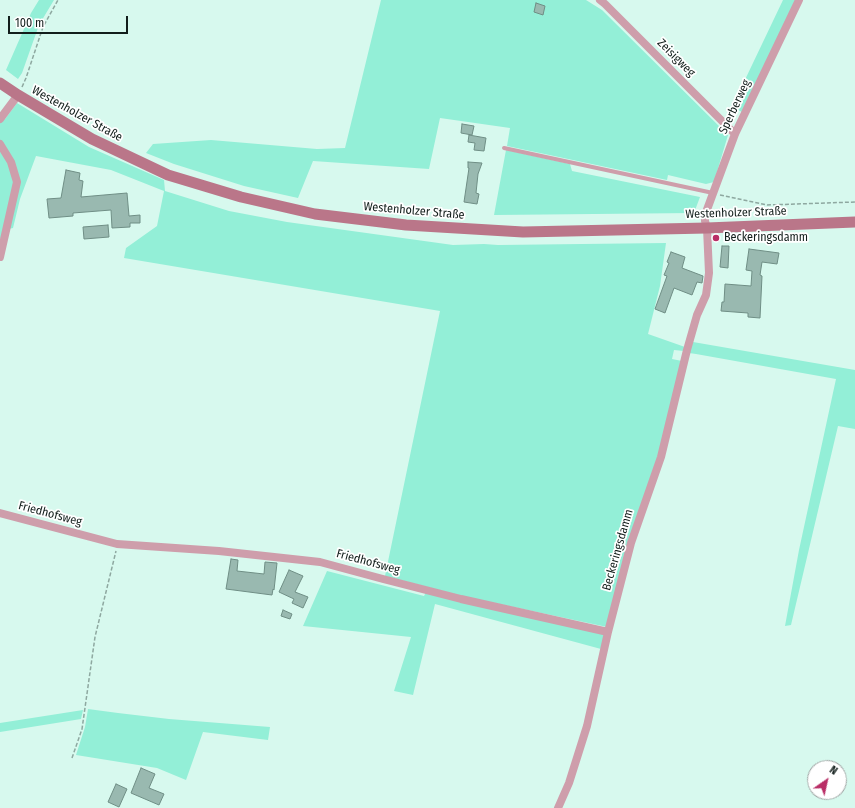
<!DOCTYPE html>
<html>
<head>
<meta charset="utf-8">
<style>
	body { margin:0 }
	#map { position:relative; width:855px; height:808px; overflow:hidden; background:#d7f9ee; font-family:"Fira Sans Condensed",sans-serif }
	canvas { display:block }
	.north { position:absolute; left:807px; top:760px; width:40px; height:40px; box-sizing:border-box; background:#fff; border:1px solid #a0a5a4; border-radius:50%; rotate:34deg; font-size:11px; font-weight:700; line-height:16px; text-align:center; color:#121e1b }
	.north::after { content:''; display:block; margin:auto; width:14px; height:18px; background:#b92e66; clip-path:polygon(50% 0,100% 100%,50% 72%,0 100%) }
	.scale { position:absolute; left:8px; top:16px; width:120px; height:18px; box-sizing:border-box; border:2px solid #121e1b; border-top:0; padding-left:5px; font-size:12px; line-height:14px; white-space:nowrap; color:#121e1b; -webkit-text-stroke:3px #fff; paint-order:stroke }
</style>
</head>
<body>
<div id="map">
<canvas width="855" height="808"></canvas>
<div class="north">N</div>
<div class="scale">100 m</div>
</div>
<script>
const c = document.querySelector('canvas').getContext('2d');
c.lineJoin = 'round';
function fillPath(path, color) { c.fillStyle = color; c.fill(path, 'evenodd'); }
const shape = rows => new Path2D(rows.map(r => 'M' + r).join(''));
function stroke(path, color, width, dash) { c.strokeStyle = color; c.lineWidth = width; c.lineCap = dash ? 'butt' : 'round'; c.setLineDash(dash || []); c.stroke(path); }
function label(font, color, halo, rows, align = 'center') {
  c.font = font + ' "Fira Sans Condensed",sans-serif'; c.lineWidth = 3.5; c.setLineDash([]); c.textBaseline = 'middle'; c.strokeStyle = halo; c.fillStyle = color; for (const [text, x, y, turn = 0] of rows) {
    c.save(); c.translate(x, y); c.rotate((+turn || 0) * Math.PI / 180); c.textAlign = isNaN(turn) ? turn : align; if (halo) c.strokeText(text, 0, 0); c.fillText(text, 0, 0); c.restore();
  }
}
const green = shape([
	[39,0,54,0,39,25,22,73,18,79,6,70,31,13],
	[381,0,586,0,602,10,728,135,714,182,706,184,668,175,667,180,507,146,510,128,440,118,429,169,313,161,298,198,244,186,174,164,146,153,153,144,211,140,317,149,345,148],
	[783,0,796,0,742,112,732,107],
	[17,103,89,147,164,180,165,191,229,211,287,222,453,245,484,244,498,245,666,243,660,286,648,334,685,347,684,351,674,350,672,359,682,361,658,456,607,627,462,596,385,576,440,311,124,258,126,248,157,226,164,191,111,170,36,156,20,199,13,228,4,230,1,238,0,239,0,121,5,119],
	[506,150,570,164,572,171,700,197,694,213,494,215],
	[693,342,855,370,855,429,838,426,791,625,785,626,799,550,836,379,696,354,689,353],
	[327,571,424,596,426,592,605,633,601,649,435,604,413,695,394,691,411,637,303,626],
	[88,709,118,713,169,719,270,727,268,740,203,732,186,780,157,768,76,755,85,727],
	[83,710,81,719,0,732,0,723]
]);
const building = shape([
	[536,3,545,6,543,15,534,12,536,3],
	[462,124,474,126,472,135,461,133,462,124],
	[469,135,486,138,484,151,474,150,475,143,468,142,469,135],
	[468,162,482,163,478,174,476,193,479,194,477,204,464,202,469,168,468,168,468,162],
	[66,170,80,173,79,180,83,181,81,197,127,193,129,216,140,215,140,223,130,223,130,227,112,228,111,210,73,213,73,216,49,218,47,199,61,198,66,170],
	[108,225,109,237,84,239,83,227,108,225],
	[722,246,729,246,728,268,720,267,722,246],
	[749,249,779,253,777,264,762,262,760,275,762,276,760,318,748,317,748,313,721,311,722,302,724,302,725,284,751,286,752,271,746,270,749,249],
	[671,252,685,257,682,268,703,276,702,283,697,282,692,295,674,288,665,313,655,309,667,276,664,275,669,263,667,262,671,252],
	[231,559,238,560,237,571,264,574,265,562,277,563,274,590,273,589,272,595,226,589,231,559],
	[289,570,303,576,295,592,308,597,303,608,292,603,294,599,279,592,289,570],
	[283,610,292,614,290,619,281,616,283,610],
	[141,768,155,774,149,788,164,794,159,805,131,793,141,768],
	[116,784,127,789,119,807,108,802,116,784]
]);
const path = shape([
	[22,87,26,78,43,27,58,0],
	[720,195,767,205,855,202],
	[72,758,82,729,95,637,116,551]
]);
const lane = shape([
	[504,148,713,193]
]);
const street = shape([
	[600,0,605,4,735,134],
	[0,119,18,95],
	[0,144,11,162,17,182,0,257],
	[0,513,117,544,219,551,320,562,383,579,461,599,608,632],
	[558,808,569,783,587,726,608,632,631,543,661,457,687,350,697,315,706,295,709,273,707,228,705,221,705,215,735,134,799,0]
]);
const secondary = shape([
	[0,83,18,95,92,139,168,175,241,197,315,214,406,225,523,232,707,228,855,222]
]);
const markers = [
	[716,238,4,"#b92e66"]
];
const streetNames = [
	["Zeisigweg",676,58,45],
	["Sperberweg",735,107,-65],
	["Westenholzer Straße",77,114,29],
	["Westenholzer Straße",414,211,5],
	["Westenholzer Straße",736,213,-2],
	["Friedhofsweg",50,514,15],
	["Beckeringsdamm",618,550,-74],
	["Friedhofsweg",368,562,15]
];
const poiNames = [
	["Beckeringsdamm",724,238]
];
fillPath(green, '#93efd7');
fillPath(building, '#99b9b0');
stroke(building, '#6f8e85', 1);
stroke(path, '#8ea8a0', 1.5, [4, 2]);
stroke(lane, '#ce9eab', 4);
stroke(street, '#ce9eab', 8);
stroke(secondary, '#ba7689', 11);
for (const [x, y, r, color] of markers) { const dot = new Path2D(); dot.arc(x, y, r, 0, 2 * Math.PI); c.fillStyle = color; c.fill(dot); stroke(dot, '#fff', 1.5); }
label('12px', '#121e1b', '#fff', streetNames);
label('12px', '#121e1b', '#fff', poiNames, 'left');
</script>
</body>
</html>
